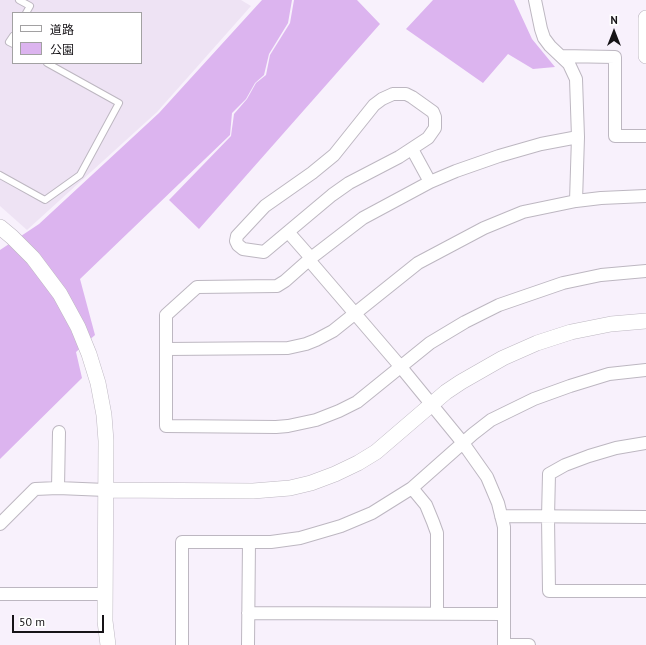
<!DOCTYPE html>
<html>
<head>
<meta charset="utf-8">
<style>
	body { margin:0 }
	#map { position:relative; width:646px; height:645px; overflow:hidden; background:#f8f1fc; font-family:"PT Sans","Noto Sans JP",sans-serif }
	canvas { display:block }
	.legend { position:absolute; left:12px; top:12px; width:130px; height:52px; box-sizing:border-box; background:#fff; border:1px solid #a2a1a2; margin:0; padding:5px 7px; list-style:none; font-size:12px; color:#161317 }
	.legend li { display:flex; align-items:center; gap:8px; height:20px }
	.legend b { width:20px; border:1px solid #a2a1a2 }
	.north { position:absolute; left:594px; top:12px; width:40px; height:40px; -webkit-text-stroke:3px #fff; paint-order:stroke; rotate:0deg; font-size:11px; font-weight:700; line-height:16px; text-align:center; color:#161317 }
	.north::after { content:''; display:block; margin:auto; width:14px; height:18px; background:#161317; clip-path:polygon(50% 0,100% 100%,50% 72%,0 100%) }
	.scale { position:absolute; left:12px; top:615px; width:92px; height:18px; box-sizing:border-box; border:2px solid #161317; border-top:0; padding-left:5px; font-size:12px; line-height:14px; white-space:nowrap; color:#161317; -webkit-text-stroke:3px #fff; paint-order:stroke }
</style>
</head>
<body>
<div id="map">
<canvas width="646" height="645"></canvas>
<ul class="legend">
<li><b style="height:5px;background:#fff"></b>道路</li>
<li><b style="height:11px;background:#dcb4ef"></b>公園</li>
</ul>
<div class="north">N</div>
<div class="scale">50 m</div>
</div>
<script>
const c = document.querySelector('canvas').getContext('2d');
c.lineJoin = 'round';
function fillPath(path, color) { c.fillStyle = color; c.fill(path, 'evenodd'); }
const shape = rows => new Path2D(rows.map(r => 'M' + r).join(''));
function stroke(path, color, width, dash) { c.strokeStyle = color; c.lineWidth = width; c.lineCap = dash ? 'butt' : 'round'; c.setLineDash(dash || []); c.stroke(path); }
const built = shape([
	[0,0,241,0,251,6,157,112,27,230,0,206],
	[13,13,141,13,141,63,13,63]
]);
const green = shape([
	[262,0,292,0,288,23,269,54,264,75,255,83,246,99,232,113,230,135,80,279,95,335,76,352,82,378,0,459,0,250,39,224,159,113],
	[294,0,357,0,380,24,199,229,169,200,231,136,234,114,247,99,256,83,266,75,270,55,290,23],
	[433,0,514,0,532,39,555,67,533,69,508,54,483,83,406,29]
]);
const service = shape([
	[19,0,30,6,26,13],
	[13,36,9,42,13,44],
	[0,175,45,200,80,175,119,103,47,63]
]);
const minor = shape([
	[535,0,541,29,544,38,550,46,569,64,576,79,578,137,576,201],
	[561,56,615,57,615,136,646,136],
	[393,94,406,94,412,97,433,112,435,117,435,128,428,138,399,157,349,183,332,195,264,252,243,249,238,245,236,241,237,236,265,206,312,173,334,155,374,105,382,99,393,94],
	[578,137,541,144,499,156,456,171,430,182,363,218,311,258,285,281,277,286,197,287,166,315,166,426,276,427,288,426,316,420,339,411,357,402,430,343,465,322,499,305,563,283,601,275,646,271],
	[412,149,430,182],
	[289,233,311,258],
	[309,260,400,366,463,443,487,477,498,503,504,527,504,645],
	[167,349,288,348,306,344,316,340,333,331,418,263,484,228,523,212,576,201,601,198,646,196],
	[646,443,616,448,589,456,565,465,549,474,548,517,549,591,646,591],
	[58,488,59,432],
	[412,488,426,505,433,522,437,533,437,613],
	[501,516,646,517],
	[0,524,35,489,58,488,106,490],
	[0,594,105,594],
	[248,613,504,614],
	[182,645,182,542,271,542,300,538,341,526,372,513,412,488,473,434,491,420,534,399,570,386,609,374,646,370],
	[248,645,249,542],
	[504,645,529,645]
]);
const tertiary = shape([
	[646,18,646,56],
	[0,227,12,237,33,258,60,294,78,327,89,354,98,383,104,415,106,441,105,621,108,645],
	[106,490,253,491,290,488,311,483,335,474,358,463,376,452,446,392,461,382,503,358,537,343,571,332,611,324,646,321]
]);
fillPath(built, '#eee3f4');
fillPath(green, '#dcb4ef');
stroke(service, '#bdb7c1', 8);
stroke(minor, '#bdb7c1', 14);
stroke(tertiary, '#bdb7c1', 16);
stroke(service, '#fff', 6);
stroke(minor, '#fff', 12);
stroke(tertiary, '#fff', 15);
</script>
</body>
</html>
